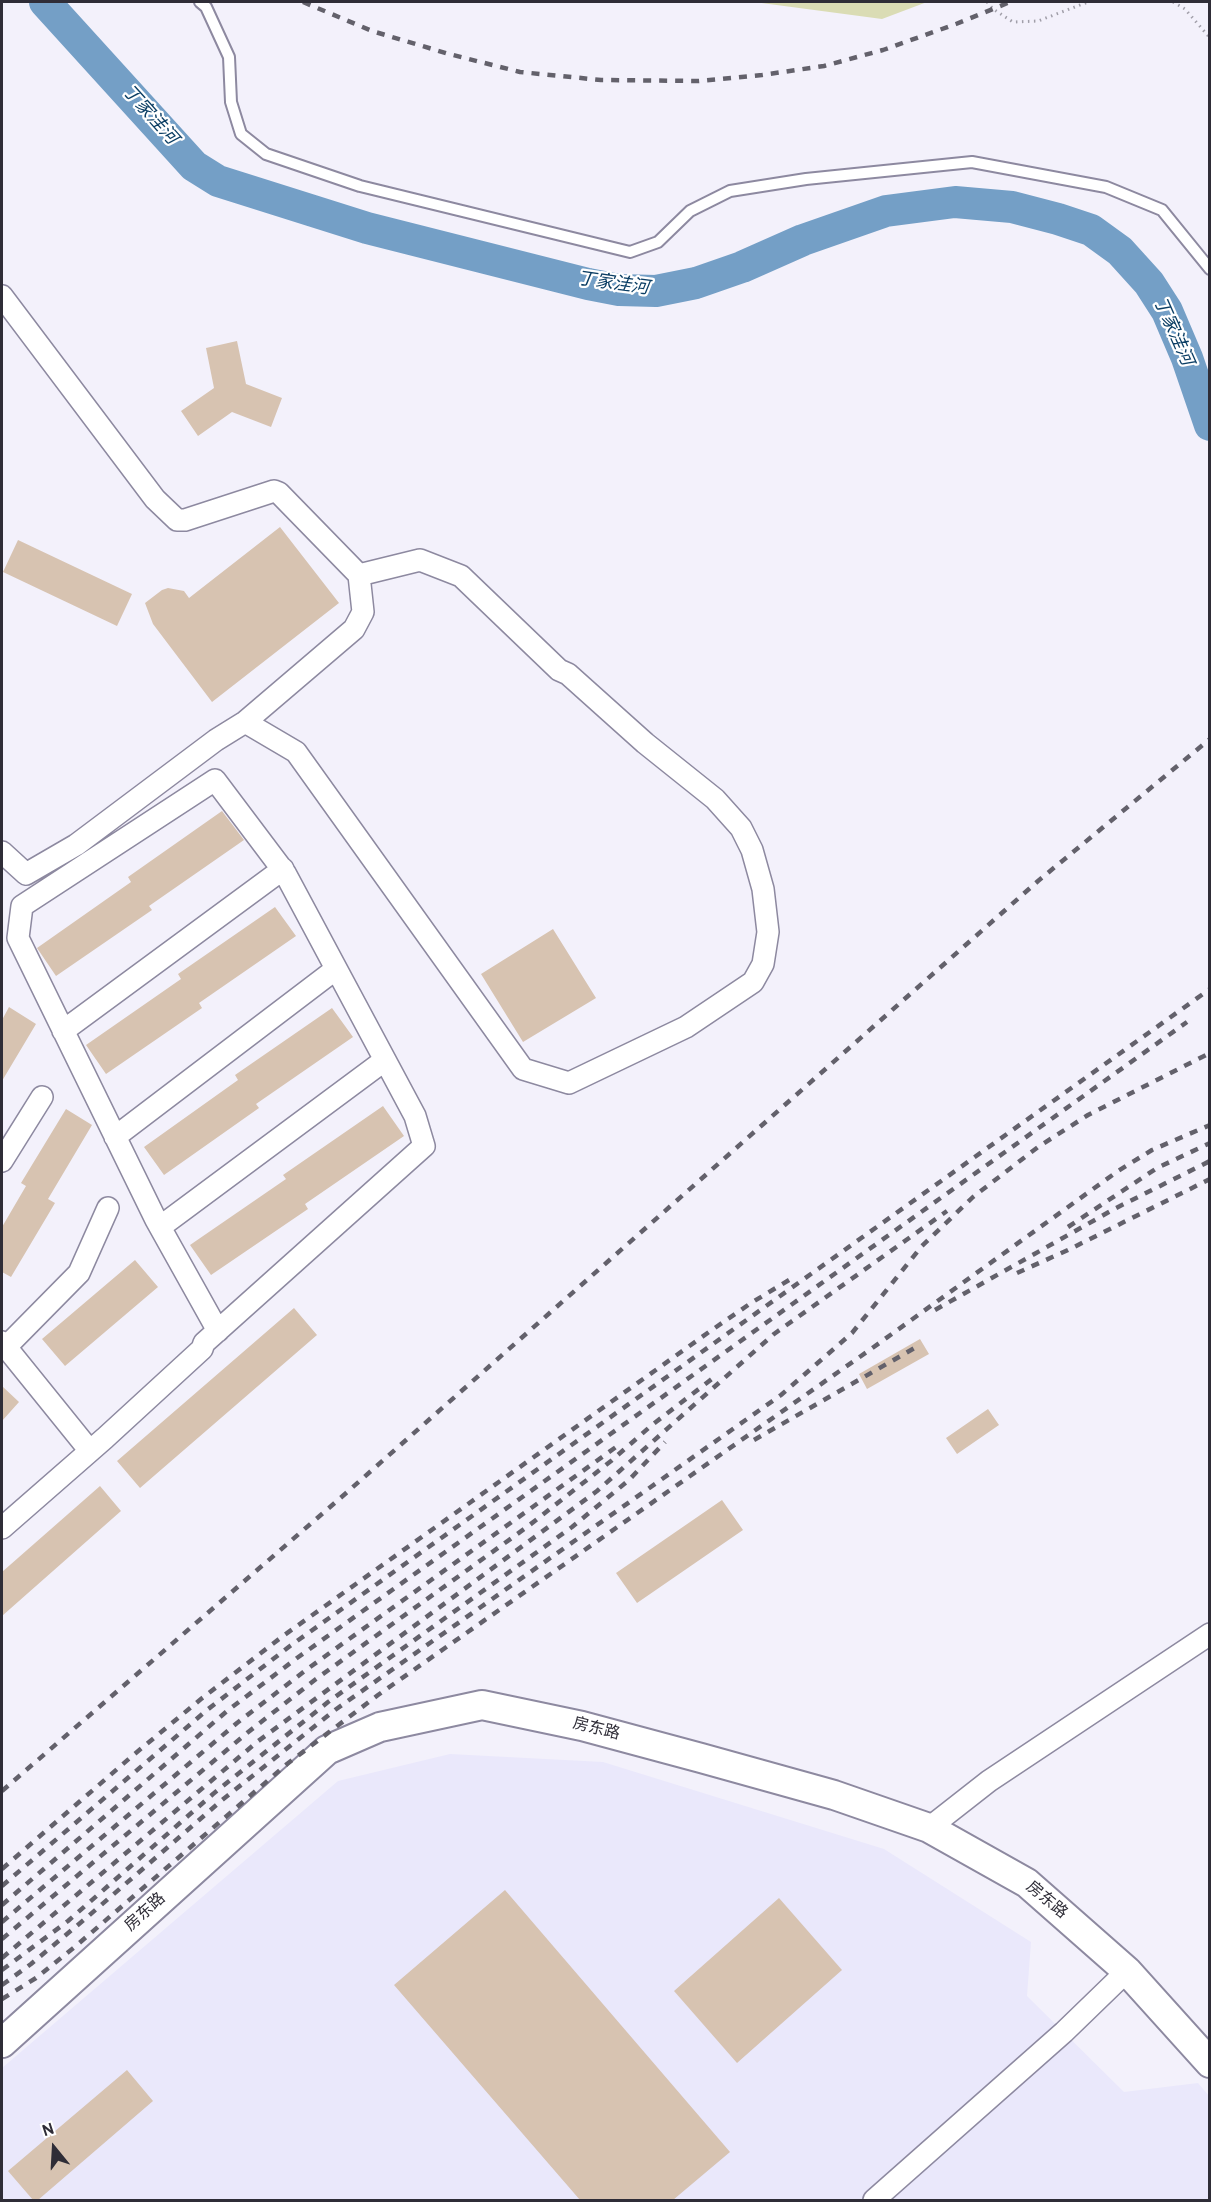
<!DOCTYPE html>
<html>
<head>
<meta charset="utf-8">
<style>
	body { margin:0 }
	#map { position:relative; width:1211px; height:2202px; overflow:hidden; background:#f3f1fb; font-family:Overpass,sans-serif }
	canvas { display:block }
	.frame { position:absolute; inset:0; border:3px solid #2f2d37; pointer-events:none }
	.north { position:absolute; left:24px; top:2118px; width:60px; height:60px; -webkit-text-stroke:4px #fff; paint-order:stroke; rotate:342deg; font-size:16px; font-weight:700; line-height:24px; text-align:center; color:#2f2d37 }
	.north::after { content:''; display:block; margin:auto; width:21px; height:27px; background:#2f2d37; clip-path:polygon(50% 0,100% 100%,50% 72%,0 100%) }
</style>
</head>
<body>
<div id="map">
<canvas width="1211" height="2202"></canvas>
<div class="frame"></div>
<div class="north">N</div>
</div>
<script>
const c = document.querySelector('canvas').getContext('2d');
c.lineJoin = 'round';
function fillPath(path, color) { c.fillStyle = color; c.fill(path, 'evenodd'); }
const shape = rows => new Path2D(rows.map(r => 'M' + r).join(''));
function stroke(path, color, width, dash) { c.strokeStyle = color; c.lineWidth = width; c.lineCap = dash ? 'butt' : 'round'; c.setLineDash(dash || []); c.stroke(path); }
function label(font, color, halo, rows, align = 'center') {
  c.font = font + ' Overpass,"Noto Sans SC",sans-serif'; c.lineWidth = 4.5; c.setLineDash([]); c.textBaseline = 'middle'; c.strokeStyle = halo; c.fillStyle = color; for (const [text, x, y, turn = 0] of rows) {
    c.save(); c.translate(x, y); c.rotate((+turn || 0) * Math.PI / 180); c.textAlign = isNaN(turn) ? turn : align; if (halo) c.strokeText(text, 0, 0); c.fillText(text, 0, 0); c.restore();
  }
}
const built = shape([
	[450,1754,603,1762,884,1849,1031,1942,1027,1996,1124,2092,1198,2083,1209,2096,1209,2200,2,2200,2,2068,338,1781]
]);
const green = shape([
	[754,2,927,2,882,19]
]);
const river = shape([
	[45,2,194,166,218,181,367,228,588,284,619,290,656,291,696,283,742,267,803,240,886,211,955,202,1012,207,1058,219,1091,230,1120,251,1149,283,1167,311,1187,358,1210,425]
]);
const building = shape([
	[237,341,246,384,282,398,271,427,232,412,198,436,181,411,214,388,206,348],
	[280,527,339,603,212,702,153,624,145,603,162,590,168,588,184,591,189,598],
	[18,540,132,594,117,626,3,572],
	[222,811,244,840,149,906,152,910,56,976,37,948,131,882,128,877],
	[275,907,296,936,199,1003,202,1008,106,1074,86,1045,181,979,178,974],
	[553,929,596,998,523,1042,481,974],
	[9,1007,36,1024,2,1081,2,1020],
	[332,1008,353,1037,256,1104,259,1108,164,1175,144,1147,238,1080,235,1075],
	[383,1106,404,1136,305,1204,308,1209,211,1275,190,1245,286,1179,283,1175],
	[66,1109,92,1125,48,1199,55,1203,11,1277,2,1272,2,1227,26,1186,21,1183],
	[135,1260,158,1287,65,1366,42,1339],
	[294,1308,317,1335,140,1488,117,1461],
	[920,1339,929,1354,867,1389,859,1374],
	[2,1386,19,1402,2,1421],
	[988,1409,999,1425,957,1454,946,1438],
	[100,1486,121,1511,2,1616,2,1572],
	[722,1500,743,1530,637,1603,616,1573],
	[505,1890,730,2152,673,2200,580,2200,394,1985],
	[779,1898,842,1970,737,2063,674,1991],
	[127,2070,153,2101,38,2200,33,2200,8,2171]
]);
const path = shape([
	[987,2,993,9,1013,22,1038,21,1088,2],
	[1173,2,1185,9,1210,38]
]);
const service = shape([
	[200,2,206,7,229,57,231,102,241,134,266,154,360,186,630,252,658,242,690,211,730,191,806,179,972,162,1106,187,1162,210,1210,269]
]);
const minor = shape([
	[2,296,155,499,177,520,185,520,274,491,279,493,359,575,363,612,354,629,245,722,216,740,76,845,26,874,2,852],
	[245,722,296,752,523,1069,569,1083,686,1027,753,982,763,964,768,932,763,889,752,850,741,828,715,799,645,743,568,674,559,670,461,576,420,560,359,575],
	[63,1031,283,869],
	[115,1137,336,969],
	[2,1161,42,1097],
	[160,1227,385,1060],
	[2,1342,90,1451],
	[6,1347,79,1273,108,1208],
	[2,1528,105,1438,202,1349,204,1343,424,1146,415,1116,285,873,215,780,22,906,18,938,156,1220,218,1331],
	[929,1828,989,1781,1210,1634],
	[874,2200,1064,2032,1127,1971]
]);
const secondary = shape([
	[2,2043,327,1750,380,1727,482,1705,582,1726,701,1758,834,1795,929,1828,1027,1883,1127,1971,1210,2063]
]);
const rail = shape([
	[303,2,372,31,449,54,520,72,601,80,698,81,762,75,824,66,883,50,956,24,1010,2],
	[1068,1227,1157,1168,1210,1143],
	[1017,1273,1068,1250,1210,1179],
	[935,1310,1116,1208,1210,1161],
	[754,1440,918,1346],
	[2,1791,345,1494,1038,881,1210,739],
	[2,1869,131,1757,201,1699,283,1636,709,1332,751,1303,794,1277],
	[2,1886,207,1710,290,1646,1210,989],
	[2,1905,227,1711,297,1658,1187,1022],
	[2,1922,237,1723,306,1670,616,1447],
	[2,1939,247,1733,316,1679,527,1527,611,1461,652,1425,717,1375],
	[2,1958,257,1742,597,1491,774,1334,947,1211],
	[2,1970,68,1921,213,1794,328,1702,572,1527,629,1480,665,1442],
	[2,1985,31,1964,85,1919,221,1801,335,1710,781,1395,852,1333,922,1246,973,1197,1038,1147,1088,1115,1210,1053],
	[2,1999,36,1978,77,1945,287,1764,378,1695,871,1349,1118,1171,1152,1150,1210,1125]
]);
const streetNames = [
	["房东路",596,1730,14],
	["房东路",1046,1901,40],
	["房东路",146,1913,-42]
];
const waterNames = [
	["丁家洼河",149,116,48],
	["丁家洼河",613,285,8],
	["丁家洼河",1172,332,66]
];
fillPath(built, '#eae8fb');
fillPath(green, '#dadcb4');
stroke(river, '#749fc6', 32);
fillPath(building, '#d7c3b1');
stroke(service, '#8d89a0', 14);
stroke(minor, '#8d89a0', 24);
stroke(secondary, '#8d89a0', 32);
stroke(path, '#a19fa9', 3, [1.5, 4.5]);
stroke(service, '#fff', 10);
stroke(minor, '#fff', 21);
stroke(secondary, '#fff', 28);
stroke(rail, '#63616b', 4.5, [8, 8]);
label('16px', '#2f2d37', '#fff', streetNames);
label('italic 18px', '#0b3e64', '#fff', waterNames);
</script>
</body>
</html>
